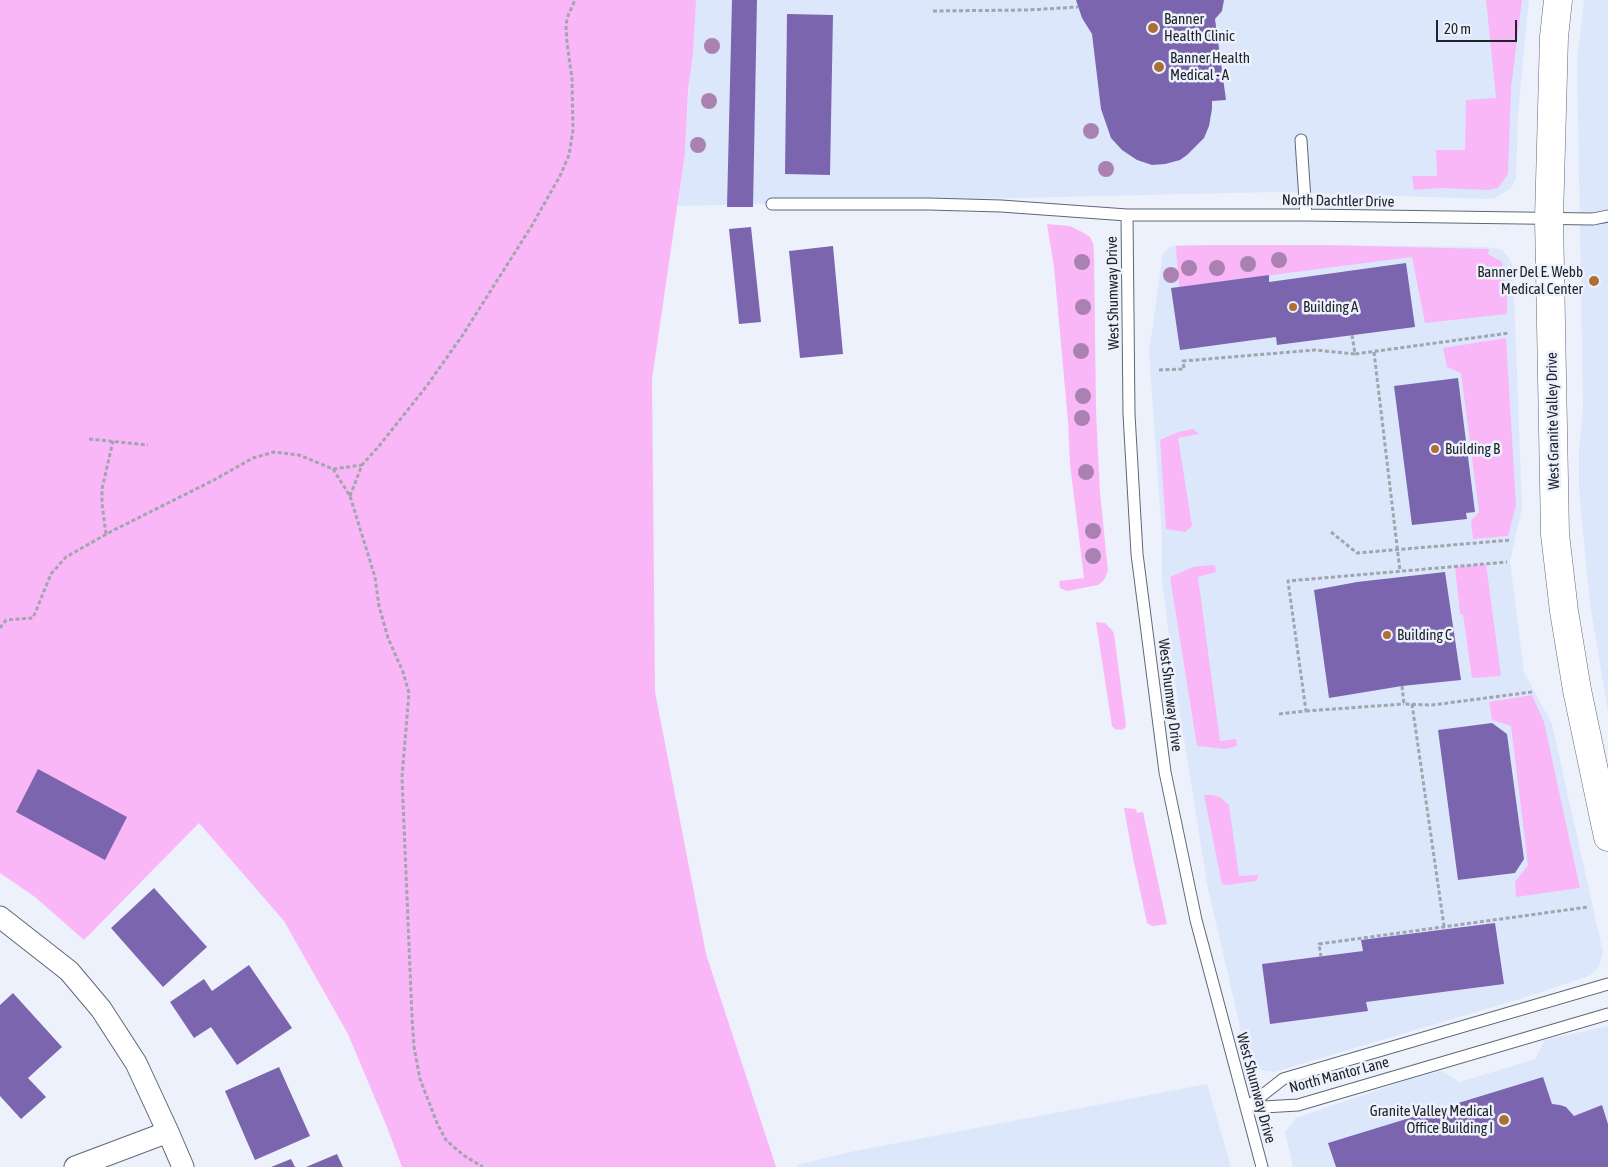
<!DOCTYPE html>
<html>
<head>
<meta charset="utf-8">
<style>
	body { margin:0 }
	#map { position:relative; width:1608px; height:1167px; overflow:hidden; background:#ecf1fc; font-family:"Asap Condensed",sans-serif }
	canvas { display:block }
	.scale { position:absolute; left:1436px; top:20px; width:81px; height:22px; box-sizing:border-box; border:2px solid #21252b; border-top:0; padding-left:6px; font-size:15px; line-height:18px; white-space:nowrap; color:#21252b; -webkit-text-stroke:4px #ecf1fc; paint-order:stroke }
</style>
</head>
<body>
<div id="map">
<canvas width="1608" height="1167"></canvas>
<div class="scale">20 m</div>
</div>
<script>
const c = document.querySelector('canvas').getContext('2d');
c.lineJoin = 'round';
function fillPath(path, color) { c.fillStyle = color; c.fill(path, 'evenodd'); }
const shape = rows => new Path2D(rows.map(r => 'M' + r).join(''));
function stroke(path, color, width, dash) { c.strokeStyle = color; c.lineWidth = width; c.lineCap = dash ? 'butt' : 'round'; c.setLineDash(dash || []); c.stroke(path); }
function label(font, color, halo, rows, align = 'center') {
  c.font = font + ' "Asap Condensed",sans-serif'; c.lineWidth = 5; c.setLineDash([]); c.textBaseline = 'middle'; c.strokeStyle = halo; c.fillStyle = color; for (const [text, x, y, turn = 0] of rows) {
    c.save(); c.translate(x, y); c.rotate((+turn || 0) * Math.PI / 180); c.textAlign = isNaN(turn) ? turn : align; if (halo) c.strokeText(text, 0, 0); c.fillText(text, 0, 0); c.restore();
  }
}
const built = shape([
	[694,0,1529,0,1518,113,1516,179,1511,188,1495,198,1487,199,1274,192,677,206,685,153],
	[1584,0,1608,0,1608,712,1590,604,1579,491,1579,450,1583,407,1577,61],
	[1186,245,1321,245,1488,247,1502,250,1509,258,1513,267,1522,508,1510,561,1524,672,1552,724,1603,952,1599,967,1591,975,1533,995,1274,1072,1261,1070,1252,1066,1247,1057,1207,884,1173,669,1162,581,1162,537,1149,352,1163,253,1171,246],
	[1608,1026,1608,1167,1293,1167,1285,1132,1296,1118,1410,1079,1442,1071,1460,1082,1535,1059,1545,1040],
	[1207,1084,1231,1167,798,1167,797,1165,855,1151]
]);
const green = shape([
	[0,0,696,0,693,53,688,91,685,153,652,379,655,692,706,954,776,1167,402,1167,387,1127,348,1034,284,921,199,823,84,940,35,897,0,873],
	[1486,0,1522,0,1511,88,1508,174,1498,188,1488,190,1440,188,1414,190,1412,176,1437,176,1436,150,1465,150,1466,100,1496,98],
	[1047,224,1070,226,1084,233,1090,237,1093,243,1094,254,1096,410,1100,493,1108,571,1104,580,1098,585,1067,591,1060,588,1059,581,1084,578,1070,464,1068,421,1054,267],
	[1213,245,1324,245,1489,249,1488,254,1502,262,1507,297,1507,314,1425,323,1412,257,1179,287,1176,246],
	[1506,338,1516,505,1508,536,1473,539,1471,521,1479,512,1461,373,1447,367,1443,348],
	[1193,429,1199,434,1178,438,1192,526,1185,532,1166,529,1160,440,1178,432],
	[1486,564,1501,676,1472,678,1463,614,1460,614,1455,567],
	[1211,565,1215,566,1216,572,1198,577,1220,741,1236,739,1237,746,1225,749,1197,746,1170,577,1193,567],
	[1096,622,1105,623,1112,630,1114,634,1126,725,1125,728,1122,730,1115,729,1112,726],
	[1532,695,1544,722,1580,888,1516,897,1515,882,1528,865,1511,726,1492,720,1489,702],
	[1204,795,1212,795,1220,797,1229,805,1239,876,1259,875,1256,881,1227,885,1222,884],
	[1124,808,1136,809,1137,813,1143,812,1167,924,1152,926,1147,923,1133,858]
]);
const building = shape([
	[732,0,757,0,753,207,727,207],
	[1076,0,1224,0,1222,11,1215,19,1226,100,1212,101,1212,109,1209,126,1204,138,1187,155,1180,160,1165,164,1152,165,1137,160,1122,150,1111,138,1101,109,1092,34,1082,18],
	[787,14,833,15,830,175,785,174],
	[751,227,761,322,739,324,729,229],
	[833,246,843,354,800,358,789,251],
	[1406,263,1415,327,1277,345,1276,337,1180,350,1171,288,1269,275,1269,282],
	[1458,378,1475,512,1466,513,1467,519,1412,525,1394,386],
	[1445,572,1461,680,1402,686,1329,698,1314,590,1357,582],
	[1492,723,1507,734,1524,859,1515,873,1458,880,1438,730],
	[38,769,127,817,105,860,16,812],
	[154,888,207,947,163,987,111,928],
	[1495,923,1504,984,1366,1002,1368,1011,1270,1024,1262,964,1363,951,1361,940],
	[249,965,292,1028,237,1065,211,1027,194,1038,170,1002,204,979,212,991],
	[13,993,62,1047,28,1078,46,1097,21,1119,0,1096,0,1005],
	[279,1067,310,1136,255,1160,225,1091],
	[1543,1077,1552,1104,1560,1105,1566,1107,1574,1116,1602,1105,1608,1124,1608,1167,1336,1167,1328,1143],
	[337,1154,343,1167,306,1167],
	[291,1159,295,1167,271,1167]
]);
const path = shape([
	[933,11,1028,10,1078,7],
	[1352,335,1355,354,1509,333],
	[1374,352,1400,571],
	[1159,370,1184,369,1183,361,1315,350,1355,354],
	[89,439,148,445],
	[333,469,350,496,375,577,379,606,388,638,403,672,409,693,402,777,412,1017,414,1047,420,1079,437,1123,446,1140,463,1155,483,1167],
	[350,496,362,465,379,446,426,387,462,336,531,227,560,176,569,155,573,130,572,79,567,43,566,26,567,18,575,0],
	[1331,532,1357,553,1511,540],
	[106,534,102,504,102,489,113,441],
	[0,628,6,620,33,618,51,574,66,557,112,531,214,480,253,458,274,452,299,455,333,469,362,465],
	[1402,686,1404,704,1432,705,1532,692],
	[1412,704,1444,926],
	[1306,711,1404,704],
	[1279,714,1306,711,1288,581,1507,562],
	[1321,957,1319,944,1588,907]
]);
const lane = shape([
	[1301,140,1306,215],
	[772,204,929,204,1001,206,1127,215,1306,215,1593,219,1608,216],
	[1127,215,1129,414,1137,554,1165,772,1196,920,1262,1167],
	[1246,1108,1283,1079,1608,984],
	[1246,1108,1298,1105,1608,1014]
]);
const street = shape([
	[0,917,69,971,101,1009,136,1063,168,1132,183,1167],
	[75,1167,168,1132]
]);
const secondary = shape([
	[1558,0,1554,37,1549,218,1555,534,1564,611,1577,690,1608,837]
]);
const trees = [
	[712,46],
	[709,101],
	[1091,131],
	[698,145],
	[1106,169],
	[1279,260],
	[1082,262],
	[1248,264],
	[1189,268],
	[1217,268],
	[1171,275],
	[1083,307],
	[1081,351],
	[1083,396],
	[1082,418],
	[1086,472],
	[1093,531],
	[1093,556]
];
const markers = [
	[1153,28,6,"#ad6f35"],
	[1159,67,6,"#ad6f35"],
	[1594,281,6,"#ad6f35"],
	[1293,307,5,"#ad6f35"],
	[1435,449,5,"#ad6f35"],
	[1387,635,5,"#ad6f35"],
	[1504,1120,6,"#ad6f35"]
];
const poiNames = [
	["Banner",1164,19],
	["Health Clinic",1164,36],
	["Banner Health",1170,58],
	["Medical - A",1170,75],
	["Banner Del E. Webb",1583,272,"right"],
	["Medical Center",1583,289,"right"],
	["Building A",1303,307],
	["Building B",1445,449],
	["Building C",1397,635],
	["Granite Valley Medical",1493,1111,"right"],
	["Office Building I",1493,1128,"right"]
];
const streetNames = [
	["North Dachtler Drive",1338,201,1],
	["West Shumway Drive",1113,293,-91],
	["West Granite Valley Drive",1553,421,-91],
	["West Shumway Drive",1170,695,83],
	["North Mantor Lane",1339,1075,-15],
	["West Shumway Drive",1256,1088,75]
];
fillPath(built, '#dde7fb');
fillPath(green, '#fab7f7');
fillPath(building, '#7c65af');
stroke(lane, '#5f6777', 13);
stroke(street, '#5f6777', 23);
stroke(secondary, '#5f6777', 29);
stroke(path, '#a0a5ae', 3, [4, 2.5]);
stroke(lane, '#fff', 11);
stroke(street, '#fff', 21);
stroke(secondary, '#fff', 28);
c.fillStyle = '#aa82b1';
for (const [x, y] of trees) { c.beginPath(); c.arc(x, y, 8, 0, 2 * Math.PI); c.fill(); }
for (const [x, y, r, color] of markers) { const dot = new Path2D(); dot.arc(x, y, r, 0, 2 * Math.PI); c.fillStyle = color; c.fill(dot); stroke(dot, '#ecf1fc', 2); }
label('15px', '#21252b', '#ecf1fc', poiNames, 'left');
label('15px', '#21252b', '#ecf1fc', streetNames);
</script>
</body>
</html>
